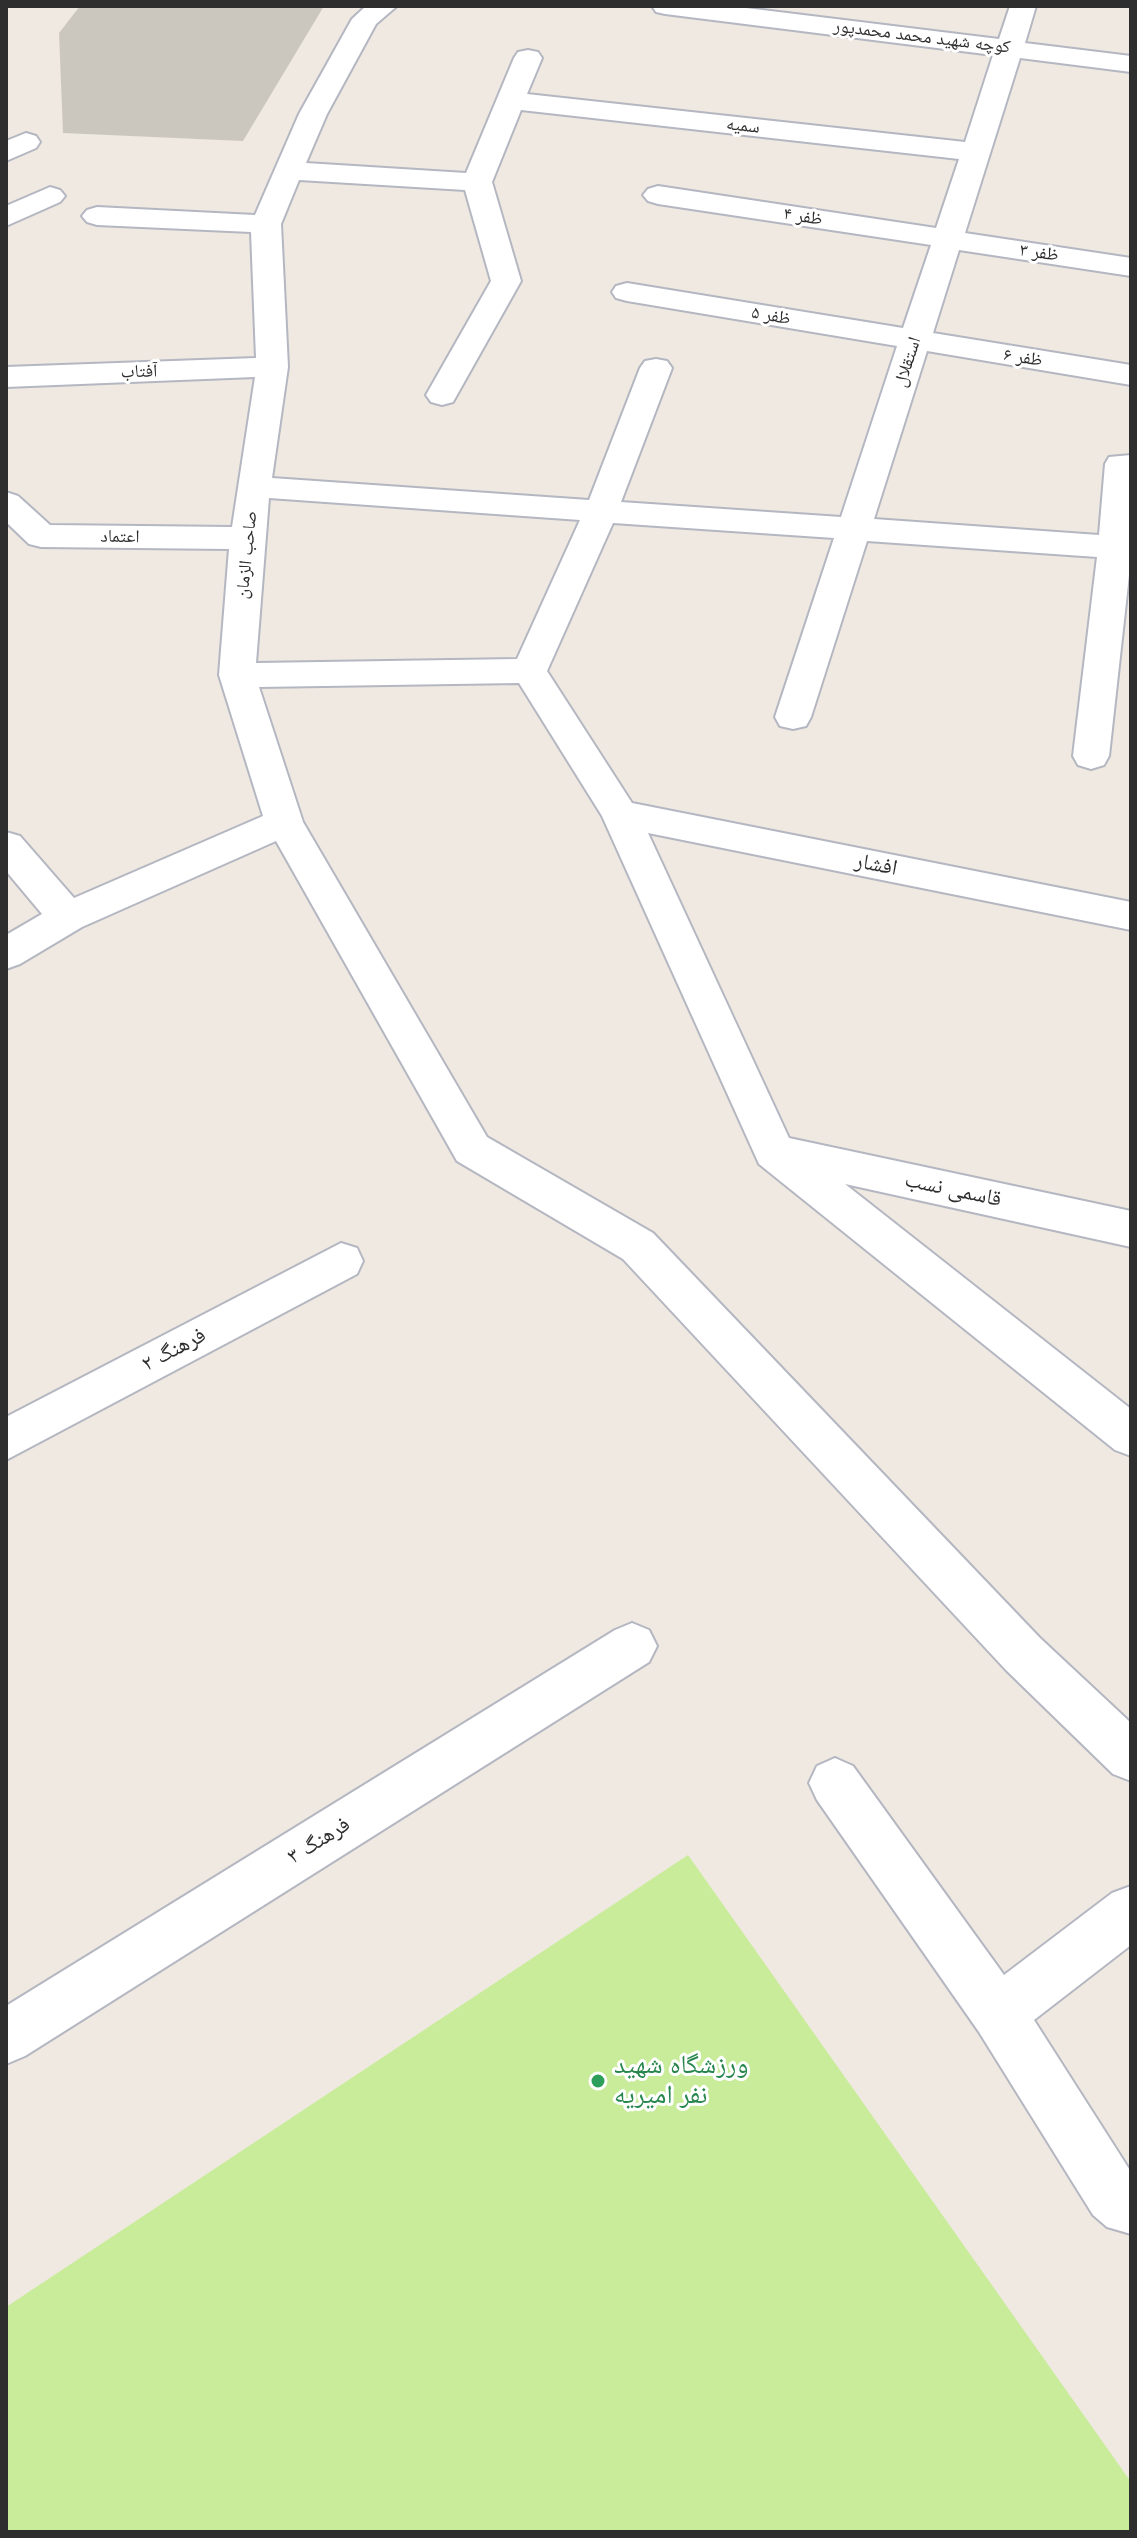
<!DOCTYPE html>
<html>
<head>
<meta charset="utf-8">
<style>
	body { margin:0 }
	#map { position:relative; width:1137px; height:2538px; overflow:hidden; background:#efe9e1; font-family:Arial,sans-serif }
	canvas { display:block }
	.frame { position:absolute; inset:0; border:8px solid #2e2e2e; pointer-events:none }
</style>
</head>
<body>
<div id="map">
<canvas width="1137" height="2538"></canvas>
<div class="frame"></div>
</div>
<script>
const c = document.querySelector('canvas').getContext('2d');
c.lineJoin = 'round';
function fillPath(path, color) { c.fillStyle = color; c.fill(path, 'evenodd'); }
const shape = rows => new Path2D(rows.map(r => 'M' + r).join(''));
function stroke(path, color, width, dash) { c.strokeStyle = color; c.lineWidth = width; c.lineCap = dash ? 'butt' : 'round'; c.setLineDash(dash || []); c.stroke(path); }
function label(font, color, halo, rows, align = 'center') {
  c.font = font + ' Arial,"Noto Naskh Arabic",sans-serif'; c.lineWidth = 6; c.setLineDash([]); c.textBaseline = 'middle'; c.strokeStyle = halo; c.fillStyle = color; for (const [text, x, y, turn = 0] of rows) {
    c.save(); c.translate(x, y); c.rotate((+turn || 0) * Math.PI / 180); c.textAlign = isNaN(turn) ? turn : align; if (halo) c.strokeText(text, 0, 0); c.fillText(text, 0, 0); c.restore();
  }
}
const pitch = shape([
	[688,1855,1131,2482,1131,2532,6,2532,6,2307]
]);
const building = shape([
	[80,6,324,6,243,141,63,133,59,33]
]);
const minor = shape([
	[366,6,397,6,376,24,327,114,306,163,466,173,514,58,518,52,528,50,538,52,542,58,527,94,965,142,993,55,665,14,656,12,652,6,730,6,999,39,1010,6,1036,6,1025,43,1131,56,1131,72,1020,58,965,233,1131,258,1131,276,959,250,933,333,1131,365,1131,385,927,351,874,519,1099,535,1105,464,1109,457,1131,455,1131,557,1109,756,1104,765,1091,769,1078,765,1073,756,1097,557,867,541,811,717,806,726,793,729,780,726,775,717,834,538,613,523,547,671,632,803,1131,902,1131,930,648,833,789,1138,1131,1211,1131,1247,845,1184,1131,1409,1131,1456,1115,1450,759,1164,602,816,519,683,259,687,303,822,487,1137,653,1233,1040,1638,1131,1723,1131,1781,1113,1774,1006,1670,623,1259,457,1161,276,841,82,927,20,964,6,969,6,935,42,914,6,871,6,832,20,836,74,898,263,816,219,675,229,549,41,547,29,544,6,522,6,492,18,496,50,525,232,527,255,377,6,387,6,367,256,358,251,232,97,225,87,222,82,216,87,210,97,207,255,215,299,114,352,19,366,6],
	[521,110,959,159,936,228,658,186,648,189,643,195,648,201,658,204,931,245,903,328,627,283,616,286,612,292,616,298,627,301,897,346,841,517,621,502,672,368,667,361,656,359,645,361,640,368,589,500,272,478,288,367,281,224,299,180,465,190,491,281,426,395,431,402,442,405,453,402,521,281,492,182,521,110],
	[269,498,580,520,517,659,256,663,269,498],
	[26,133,36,136,40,142,36,148,6,161,6,141,26,133],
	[50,187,60,190,65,196,60,202,6,226,6,206,50,187],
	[341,1243,357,1248,363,1261,357,1274,6,1460,6,1417,341,1243],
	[632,1623,649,1630,657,1646,649,1662,25,2056,6,2064,6,2006,615,1630,632,1623],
	[835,1758,853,1766,1004,1975,1112,1893,1131,1886,1131,1945,1034,2020,1131,2172,1131,2234,1107,2227,1093,2215,979,2032,817,1800,809,1783,817,1766,835,1758]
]);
const markers = [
	[598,2081,8,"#2e9e5b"]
];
const farStreetnames = [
	["کوچه شهید محمد محمدپور",922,37,7],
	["سمیه",743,126,6],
	["ظفر ۴",803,217,9],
	["ظفر ۳",1039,253,8],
	["ظفر ۵",771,316,10],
	["ظفر ۶",1023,358,9],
	["استقلال",908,362,-72],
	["آفتاب",139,372,-2],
	["اعتماد",120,537,1],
	["صاحب الزمان",247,555,-84]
];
const streetNames = [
	["افشار",876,865,11],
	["قاسمی نسب",953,1190,12],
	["فرهنگ ۲",174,1350,-28],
	["فرهنگ ۳",319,1841,-32]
];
const nearLeisurenames = [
	["ورزشگاه شهید",614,2066],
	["نفر امیریه",614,2096]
];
fillPath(pitch, '#c9ec9a');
fillPath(building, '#cbc7bf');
stroke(minor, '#b4b7c1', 4);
fillPath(minor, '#fff');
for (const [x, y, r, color] of markers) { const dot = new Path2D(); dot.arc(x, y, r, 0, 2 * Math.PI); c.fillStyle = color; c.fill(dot); stroke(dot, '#fff', 3); }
label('18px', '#2e2e2e', '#fff', farStreetnames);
label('22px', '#2e2e2e', '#fff', streetNames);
label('26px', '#27864d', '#fff', nearLeisurenames, 'left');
</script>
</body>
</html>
